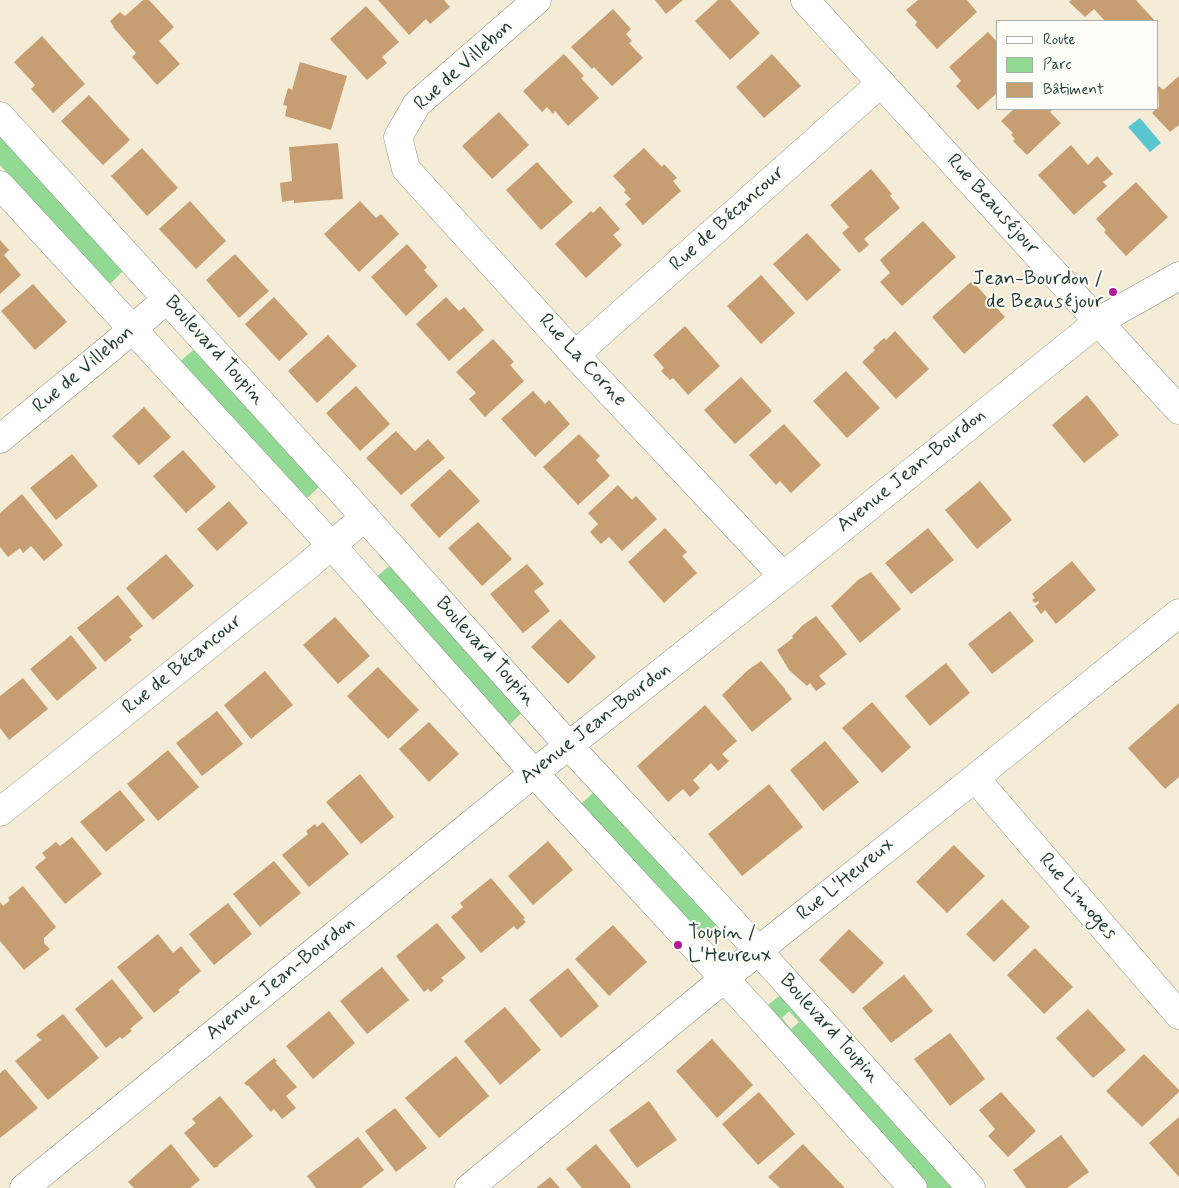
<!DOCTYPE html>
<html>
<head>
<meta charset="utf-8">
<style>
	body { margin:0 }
	#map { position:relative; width:1179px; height:1188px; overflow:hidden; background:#f5ecd7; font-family:Mynerve,sans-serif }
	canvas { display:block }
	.legend { position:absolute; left:996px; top:20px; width:162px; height:90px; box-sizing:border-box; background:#fdfcf7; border:1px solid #a4b0a9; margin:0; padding:6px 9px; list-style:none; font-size:15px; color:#1f3d34 }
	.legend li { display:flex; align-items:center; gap:10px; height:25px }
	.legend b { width:25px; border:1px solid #a4b0a9 }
</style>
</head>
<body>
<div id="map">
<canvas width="1179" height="1188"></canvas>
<ul class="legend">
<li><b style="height:6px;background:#fff"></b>Route</li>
<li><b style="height:14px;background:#92d993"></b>Parc</li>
<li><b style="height:14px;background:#c79d72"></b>Bâtiment</li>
</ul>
</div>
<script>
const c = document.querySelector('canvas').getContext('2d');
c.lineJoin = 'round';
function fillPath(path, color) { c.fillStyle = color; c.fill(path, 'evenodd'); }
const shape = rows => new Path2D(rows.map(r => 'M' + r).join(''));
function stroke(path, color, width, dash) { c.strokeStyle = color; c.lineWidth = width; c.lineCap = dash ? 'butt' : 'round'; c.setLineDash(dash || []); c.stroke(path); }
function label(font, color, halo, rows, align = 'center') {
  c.font = font + ' Mynerve,sans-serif'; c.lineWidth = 4; c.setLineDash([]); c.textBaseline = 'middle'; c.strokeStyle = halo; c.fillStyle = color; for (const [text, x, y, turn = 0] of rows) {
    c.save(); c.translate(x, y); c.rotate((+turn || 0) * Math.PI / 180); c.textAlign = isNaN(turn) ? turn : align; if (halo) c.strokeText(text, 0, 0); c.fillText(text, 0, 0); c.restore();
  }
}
const green = shape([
	[0,130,125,269,109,285,0,165],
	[197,347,322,484,304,501,178,363],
	[393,563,525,710,508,726,375,578],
	[597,789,718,923,701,939,579,806],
	[783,993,959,1188,926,1188,764,1008],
	[789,1011,799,1022,791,1029,782,1018]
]);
const water = shape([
	[1140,118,1161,143,1150,152,1128,127]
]);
const building = shape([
	[143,0,149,0,174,27,159,41,180,64,157,85,132,57,136,53,113,27,114,27,110,21,120,12,125,16],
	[378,0,444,0,450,7,430,24,426,19,409,35],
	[655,0,683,0,666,14],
	[718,0,730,0,760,33,730,60,695,21],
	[918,0,967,0,977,12,937,49,915,25,917,22,906,10],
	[1071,0,1136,0,1155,21,1105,21,1094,9,1085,17,1069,2],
	[366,6,399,42,382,57,387,63,367,80,330,39],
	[613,9,631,29,626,34,632,41,629,43,643,58,612,86,594,67,592,69,571,47],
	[988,32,998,43,998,92,978,110,956,86,961,81,949,67],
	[42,36,85,84,53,113,31,89,35,85,14,62],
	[564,54,584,76,581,78,599,98,568,126,555,111,553,114,547,107,542,112,523,91],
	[772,54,801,86,764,118,736,87],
	[300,62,347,76,331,130,285,116,287,106,283,105,288,88,292,90],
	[1179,76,1179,125,1170,132,1152,113,1156,109,1158,109,1159,106,1158,87,1159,86,1163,90],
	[89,95,130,140,103,165,61,121],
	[1014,109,1051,109,1052,110,1050,112,1061,123,1027,155,1013,141,1015,139,1011,135,1013,133,1001,121],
	[499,112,529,145,492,179,462,146],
	[338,143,343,199,294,203,294,200,282,202,280,183,292,181,289,147],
	[1071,145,1088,165,1097,156,1113,174,1103,182,1107,186,1074,215,1038,175],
	[142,148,178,188,147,216,111,176],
	[644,148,662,167,664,164,677,178,673,181,681,191,643,225,625,204,631,199,624,192,626,190,613,176],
	[537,162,573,202,541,230,506,190],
	[871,169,892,194,890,196,900,208,864,239,869,245,859,253,842,233,849,227,830,205],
	[1136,182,1168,217,1126,256,1104,232,1106,230,1096,219],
	[190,201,226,241,196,269,159,229],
	[360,201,376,218,381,214,399,234,359,272,324,234],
	[600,206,620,229,613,235,622,245,586,278,555,244,591,211,593,213],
	[923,221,956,257,902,306,880,282,890,273,880,260],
	[807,233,841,270,807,301,773,264],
	[0,240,9,250,4,255,21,275,0,294],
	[407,244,427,267,424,270,438,286,406,316,371,277],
	[235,254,269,291,239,318,206,280],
	[761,275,795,313,761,344,727,306],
	[972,281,1005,317,964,354,932,317],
	[33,284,67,322,35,350,1,311],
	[274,297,308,334,279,361,245,324],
	[446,297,459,311,464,307,484,330,449,361,416,324],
	[685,326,720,366,688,395,673,378,670,380,661,371,664,368,653,355],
	[895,331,929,369,896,399,862,362,875,350,873,348,884,338,886,340],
	[328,335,357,366,317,403,288,371],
	[493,339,514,362,510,365,524,381,485,417,469,399,476,393,456,372],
	[846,371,880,408,847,438,813,401],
	[741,377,772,411,735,444,704,410],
	[356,386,390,424,360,451,326,413],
	[533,391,545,404,549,400,570,424,535,457,501,419],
	[1087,395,1119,435,1084,463,1052,425],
	[144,407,171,437,139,465,112,436],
	[784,424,821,465,791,493,780,481,776,485,749,455],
	[396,431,415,451,428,439,445,458,401,495,366,458],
	[579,434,600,456,596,460,610,476,578,505,543,467],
	[183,450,216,487,186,513,153,476],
	[72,454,98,486,56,520,30,488],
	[450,469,480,501,439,538,410,505],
	[980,481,1012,520,977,549,945,510],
	[618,485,632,500,636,496,657,519,622,551,609,537,601,544,590,532,598,524,588,513],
	[22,494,63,545,44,561,31,546,23,553,20,548,8,557,0,547,0,513],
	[229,501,248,523,217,551,197,529],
	[478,522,512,559,482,586,448,548],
	[665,528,687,552,682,556,697,573,664,603,628,562],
	[928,528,954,560,911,594,885,563],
	[166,554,194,586,153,620,126,588],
	[1072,561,1096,590,1056,624,1045,610,1041,614,1035,606,1039,603,1038,601,1035,603,1032,600,1035,598,1032,594],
	[527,564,544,584,534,591,550,611,523,633,490,594],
	[871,572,901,609,860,643,831,606,858,580],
	[118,595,143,626,129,637,132,640,105,662,77,628],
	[1010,611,1034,641,992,674,968,644],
	[816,616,847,654,819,676,826,684,816,691,810,683,807,686,789,670,777,650,793,638,792,636,803,625],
	[335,617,370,656,338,684,303,645],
	[560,619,596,657,568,684,531,647],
	[71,635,97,668,57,701,30,669],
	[761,661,785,689,785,690,792,699,752,732,722,695,748,670],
	[946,663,970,693,930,726,905,696],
	[378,667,419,710,388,739,347,696],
	[265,671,293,705,251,739,224,705],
	[23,678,48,709,9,740,0,728,0,696],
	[872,702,911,747,882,773,842,728],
	[1179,703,1179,777,1165,789,1128,748],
	[705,705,737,741,722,754,729,761,718,771,711,763,693,780,700,788,690,797,683,789,668,802,637,766],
	[217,711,243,744,202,776,176,743],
	[429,722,459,754,429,782,399,749],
	[825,741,859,782,823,811,790,770],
	[168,750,199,787,158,821,127,784],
	[360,774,394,817,361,844,326,802],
	[769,784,803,827,742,876,708,834],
	[120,790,145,820,106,852,80,822],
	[323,822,349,854,309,887,282,855,308,834,306,831,315,824,317,827],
	[72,837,102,874,65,904,35,867,46,858,42,853,56,842,60,846],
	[548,841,573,870,533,905,508,876],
	[954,845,985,876,947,913,916,882],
	[274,861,301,893,260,927,233,894],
	[491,878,525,918,523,919,526,922,517,930,514,926,481,953,451,917,463,907,460,903],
	[23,886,56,927,44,938,44,943,50,949,24,970,0,941,0,902,3,906,10,900,8,898],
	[1002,899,1030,927,994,962,966,934],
	[228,903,252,934,214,965,189,934],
	[437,923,466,958,441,978,444,981,431,992,428,989,424,992,396,956],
	[613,925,647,962,609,996,575,959],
	[849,929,884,963,853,994,819,960],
	[158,934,173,953,181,946,201,971,178,990,180,992,154,1013,117,967],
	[1035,948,1073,987,1044,1014,1007,975],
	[382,967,409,1000,367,1034,340,1001],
	[568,968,599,1006,561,1038,529,1000],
	[904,975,933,1011,891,1043,862,1008],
	[112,979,143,1018,130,1029,132,1031,122,1039,120,1037,106,1048,75,1009],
	[505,1007,541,1050,500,1085,464,1041],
	[1088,1009,1126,1050,1093,1078,1056,1038],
	[329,1011,355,1043,313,1079,286,1046],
	[63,1014,99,1058,48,1100,15,1061,41,1040,36,1035],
	[950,1033,985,1079,950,1106,914,1059],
	[712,1039,753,1085,717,1118,676,1071],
	[1144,1054,1179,1090,1179,1092,1142,1127,1106,1091],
	[456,1056,489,1096,439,1138,405,1098],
	[274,1058,277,1061,275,1062,297,1087,286,1096,296,1108,282,1119,274,1109,271,1112,248,1085,247,1086,244,1083],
	[5,1069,38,1108,0,1138,0,1073],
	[759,1092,795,1134,758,1165,722,1124],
	[1001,1092,1036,1131,1008,1157,988,1136,995,1129,979,1110],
	[220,1096,253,1136,218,1165,219,1166,214,1168,184,1133,196,1123,192,1119],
	[649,1101,677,1140,637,1168,609,1130],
	[395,1108,427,1148,396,1172,365,1131],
	[1179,1117,1179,1177,1149,1143],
	[1061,1135,1089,1172,1067,1188,1026,1188,1013,1170],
	[358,1137,384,1170,361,1188,316,1188,307,1176],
	[171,1144,200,1180,190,1188,134,1188,128,1182],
	[596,1144,631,1186,630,1188,582,1188,566,1169],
	[803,1144,845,1188,780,1188,768,1177],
	[550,1177,560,1188,536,1188]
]);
const minor = shape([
	[537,0,417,104,398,137,406,169,575,355,783,576],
	[805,0,1179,410],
	[0,116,345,495,569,746,728,917,971,1188],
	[0,185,332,546,534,773,757,1014,913,1188],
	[575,355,881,83],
	[0,439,114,345,167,299],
	[975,778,1179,1015],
	[0,812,305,568,365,517],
	[24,1188,534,773,783,576,1099,321,1179,276],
	[469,1188,775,937,975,778,1179,613]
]);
const markers = [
	[1113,292,5,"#b5179e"],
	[678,945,5,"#b5179e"]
];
const streetNames = [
	["Rue de Villebon",464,66,-42],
	["Rue Beauséjour",992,205,48],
	["Rue de Bécancour",728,219,-42],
	["Boulevard Toupin",214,351,48],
	["Rue La Corne",582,361,47],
	["Rue de Villebon",84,370,-40],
	["Avenue Jean-Bourdon",912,471,-39],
	["Boulevard Toupin",485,652,48],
	["Rue de Bécancour",183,665,-39],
	["Avenue Jean-Bourdon",596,724,-38],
	["Rue L'Heureux",846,880,-39],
	["Rue Limoges",1077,897,49],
	["Avenue Jean-Bourdon",281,979,-39],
	["Boulevard Toupin",829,1029,48]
];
const poiNames = [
	["Jean-Bourdon /",1103,280],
	["de Beauséjour",1103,303],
	["Toupin /",688,934,"left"],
	["L'Heureux",688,957,"left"]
];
fillPath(green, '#92d993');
fillPath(water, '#58c5d1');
fillPath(building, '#c79d72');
stroke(minor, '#8a9486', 29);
stroke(minor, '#fff', 28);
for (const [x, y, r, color] of markers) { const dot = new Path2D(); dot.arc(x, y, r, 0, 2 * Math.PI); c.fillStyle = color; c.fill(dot); stroke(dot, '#fdfcf7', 2); }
label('20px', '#1f3d34', '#fdfcf7', streetNames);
label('20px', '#1f3d34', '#fdfcf7', poiNames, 'right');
</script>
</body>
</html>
